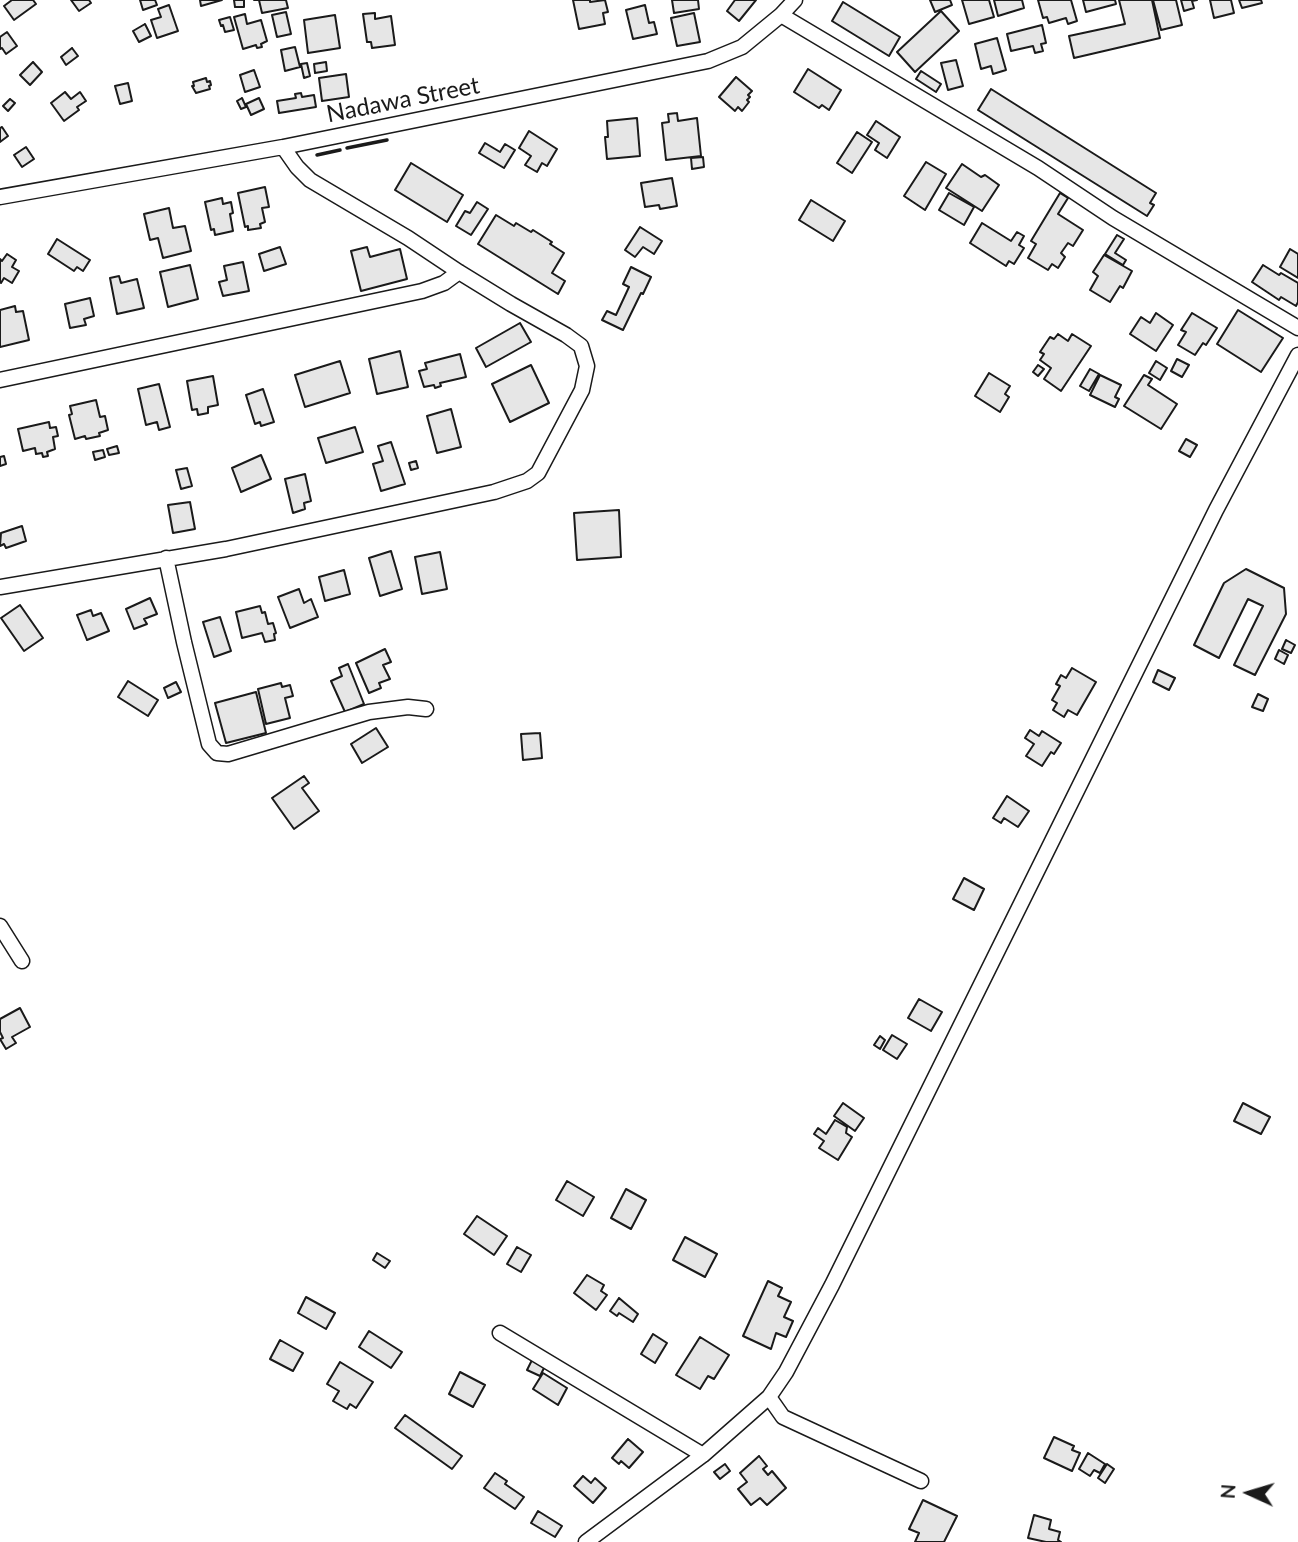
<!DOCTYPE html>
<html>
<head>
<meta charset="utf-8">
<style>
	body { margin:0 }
	#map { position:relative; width:1298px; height:1542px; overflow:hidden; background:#fff; font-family:Lato,sans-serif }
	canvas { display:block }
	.north { position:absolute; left:1214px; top:1458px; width:70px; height:70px; -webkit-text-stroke:5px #fff; paint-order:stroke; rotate:274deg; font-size:19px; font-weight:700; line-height:28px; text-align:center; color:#1a1a1a }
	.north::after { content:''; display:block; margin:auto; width:24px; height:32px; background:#1a1a1a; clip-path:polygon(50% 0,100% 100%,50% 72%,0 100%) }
</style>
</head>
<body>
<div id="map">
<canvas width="1298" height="1542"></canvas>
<div class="north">N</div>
</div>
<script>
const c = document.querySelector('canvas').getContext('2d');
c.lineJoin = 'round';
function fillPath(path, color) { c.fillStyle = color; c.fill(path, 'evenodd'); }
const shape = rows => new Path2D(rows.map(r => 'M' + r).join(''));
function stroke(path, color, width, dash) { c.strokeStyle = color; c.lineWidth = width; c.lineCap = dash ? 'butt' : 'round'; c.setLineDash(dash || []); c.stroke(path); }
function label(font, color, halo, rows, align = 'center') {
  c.font = font + ' Lato,sans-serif'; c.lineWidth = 5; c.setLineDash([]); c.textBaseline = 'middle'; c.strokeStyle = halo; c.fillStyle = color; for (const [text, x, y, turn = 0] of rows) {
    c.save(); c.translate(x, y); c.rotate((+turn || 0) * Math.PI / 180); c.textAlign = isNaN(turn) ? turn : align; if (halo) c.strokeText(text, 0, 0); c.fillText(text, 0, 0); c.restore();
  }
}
const building = shape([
	[12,0,33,0,36,4,14,20,4,6,12,0],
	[71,0,89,0,91,3,79,11,71,0],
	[140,0,155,0,157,5,143,10,140,0],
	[200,0,222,0,201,6,200,0],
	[234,0,244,0,244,7,235,7,234,0],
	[254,0,286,0,288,8,262,13,259,0,254,0],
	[573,0,590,0,590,2,605,0,608,12,603,13,605,24,579,29,573,0],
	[672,0,698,0,699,9,674,13,672,0],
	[735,0,756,0,739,21,727,11,735,0],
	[930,0,950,0,952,5,935,12,930,0],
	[962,0,989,0,994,17,969,24,962,0],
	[994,0,1022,0,1024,8,998,16,994,0],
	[1038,0,1071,0,1077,21,1068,24,1066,18,1049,23,1047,17,1043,18,1038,0],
	[1083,0,1115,0,1116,4,1086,12,1083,0],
	[1119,0,1152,0,1160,38,1074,58,1069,36,1125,24,1119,0],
	[1153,0,1176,0,1182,25,1161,30,1153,0],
	[1181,0,1197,0,1192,1,1194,8,1184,11,1181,0],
	[1210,0,1231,0,1234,13,1214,18,1210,0],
	[1239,0,1261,0,1262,3,1242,8,1239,0],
	[843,2,900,37,889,56,832,21,843,2],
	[169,5,178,31,157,38,151,20,161,17,158,9,169,5],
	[645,5,649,23,654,22,657,34,633,39,626,10,645,5],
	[941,11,959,31,915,72,897,52,941,11],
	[286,12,291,34,277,37,272,15,286,12],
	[375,13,375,19,391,16,395,45,372,48,371,42,367,42,363,14,375,13],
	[694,13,700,42,677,46,671,18,694,13],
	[245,14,247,24,261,20,267,41,261,44,262,47,257,48,256,45,243,49,234,17,245,14],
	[335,15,340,48,308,53,304,20,335,15],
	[230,17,234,30,225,32,223,25,221,26,219,20,230,17],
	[145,24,151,36,139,42,133,31,145,24],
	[1042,25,1046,43,1041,44,1043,51,1035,53,1033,46,1011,51,1007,34,1042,25],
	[7,32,17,46,6,54,2,48,0,49,0,37,7,32],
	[997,38,1006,70,993,74,991,66,981,69,975,44,997,38],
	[295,47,300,67,285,71,281,50,295,47],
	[72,48,78,56,66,65,61,57,72,48],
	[956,60,963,86,948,90,941,63,956,60],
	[33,62,42,72,30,85,20,75,33,62],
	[326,62,327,71,315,73,314,64,326,62],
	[307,63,310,76,304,78,301,64,307,63],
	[808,69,841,90,829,110,822,105,819,108,794,92,808,69],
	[254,70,260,87,245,92,240,75,254,70],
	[921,71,941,84,936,92,916,79,921,71],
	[346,74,349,97,322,101,319,78,346,74],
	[736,77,752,91,748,95,750,97,747,100,749,102,742,111,738,107,735,111,719,97,736,77],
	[206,78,207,82,210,81,211,85,209,86,210,89,196,93,192,86,194,86,193,82,206,78],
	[128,83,132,101,120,104,115,86,128,83],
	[991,89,1156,193,1150,203,1154,205,1147,216,978,110,991,89],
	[65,92,71,99,80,92,86,101,77,107,79,110,64,121,51,103,65,92],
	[301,93,302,97,314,95,316,107,279,113,277,101,296,98,295,94,301,93],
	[242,98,246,107,241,109,237,101,242,98],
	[259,98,264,109,251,115,246,104,259,98],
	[10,99,15,103,8,111,3,106,10,99],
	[677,113,678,121,697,118,701,156,666,160,662,123,669,122,668,114,677,113],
	[637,118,640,156,607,159,605,137,608,137,607,121,637,118],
	[876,121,900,137,887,158,875,150,879,143,867,135,876,121],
	[2,127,8,136,0,142,0,128,2,127],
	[529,131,557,149,547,166,542,163,537,172,525,165,531,156,519,148,529,131],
	[857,132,872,142,852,173,837,163,857,132],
	[485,143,500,152,505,144,515,150,504,168,479,153,485,143],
	[26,147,34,159,22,167,14,155,26,147],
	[703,157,704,167,692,169,691,158,703,157],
	[926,162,946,174,925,210,904,196,926,162],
	[411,163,463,195,447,222,395,190,411,163],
	[962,164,981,177,985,175,999,185,982,211,946,188,962,164],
	[672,178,677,206,660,209,659,205,645,207,641,183,672,178],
	[265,187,269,207,262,208,265,222,260,224,261,228,248,230,248,226,245,227,238,193,265,187],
	[949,193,974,207,964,225,939,210,949,193],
	[1060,193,1068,198,1058,214,1083,230,1073,246,1068,243,1061,253,1065,257,1058,268,1052,264,1048,270,1028,258,1036,244,1031,241,1060,193],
	[222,198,223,204,231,202,233,213,230,214,233,231,215,235,214,229,211,230,205,202,222,198],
	[811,200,845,221,833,241,799,220,811,200],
	[477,202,488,209,471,235,456,226,465,211,470,213,477,202],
	[169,208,173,228,185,226,191,251,163,258,158,238,150,240,144,214,169,208],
	[496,215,514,226,516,223,531,232,533,230,552,242,550,244,564,253,552,273,565,281,558,294,478,244,496,215],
	[982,223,1011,241,1017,232,1024,236,1019,245,1024,248,1014,264,1009,261,1006,266,970,243,982,223],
	[640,227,662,241,654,254,643,247,635,257,625,250,640,227],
	[1117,235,1124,239,1115,253,1126,260,1123,265,1105,254,1117,235],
	[57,239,90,260,83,271,77,267,74,271,48,254,57,239],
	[280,247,286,264,264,271,259,254,280,247],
	[367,247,370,257,400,249,407,279,361,291,351,251,367,247],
	[1290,249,1298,254,1298,278,1280,267,1290,249],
	[7,254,16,260,12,267,19,271,12,283,4,278,1,283,0,282,0,259,2,261,7,254],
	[1104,255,1132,271,1123,288,1120,286,1110,302,1090,290,1098,276,1093,272,1104,255],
	[243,262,249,291,223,296,219,282,227,280,224,266,243,262],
	[190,265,198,299,168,307,160,272,190,265],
	[1263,265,1279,275,1281,273,1298,283,1298,302,1296,306,1281,297,1279,300,1252,282,1263,265],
	[631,267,651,277,643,294,641,293,623,330,602,320,607,311,616,315,629,287,623,284,631,267],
	[119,276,121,283,137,279,144,308,117,314,110,278,119,276],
	[90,298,94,316,84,319,86,325,70,328,65,304,90,298],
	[15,306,16,312,23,311,29,340,0,347,0,310,15,306],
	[1238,310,1283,338,1261,372,1217,344,1238,310],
	[1156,313,1173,325,1156,351,1130,334,1141,317,1150,323,1156,313],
	[1192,313,1217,328,1206,345,1203,343,1195,355,1178,345,1186,332,1181,330,1192,313],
	[520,323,531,342,486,367,476,348,520,323],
	[1058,334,1068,341,1072,334,1091,346,1061,391,1044,379,1051,368,1040,360,1044,354,1040,352,1050,337,1054,339,1058,334],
	[400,351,408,387,377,394,369,359,400,351],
	[460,354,466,377,440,383,441,386,435,388,434,385,424,387,419,371,427,369,425,363,460,354],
	[1177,359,1189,365,1182,377,1171,371,1177,359],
	[340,361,350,393,305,407,295,375,340,361],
	[1156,361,1167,368,1160,380,1149,373,1156,361],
	[531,365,549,403,510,422,492,384,531,365],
	[1038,365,1044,369,1038,376,1033,372,1038,365],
	[1090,369,1099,374,1089,391,1080,386,1090,369],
	[989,373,1010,386,1005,394,1009,397,1000,412,975,396,989,373],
	[1100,375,1121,385,1115,397,1119,399,1115,407,1090,395,1100,375],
	[1144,375,1152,379,1148,385,1177,404,1161,429,1124,406,1144,375],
	[213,376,218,405,208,407,208,413,198,415,197,409,192,410,187,381,213,376],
	[159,384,170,427,159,430,157,422,146,425,138,389,159,384],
	[263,389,274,422,261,426,260,422,255,424,246,395,263,389],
	[96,400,100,417,105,416,108,430,99,433,100,436,86,439,85,436,75,439,69,415,72,414,70,406,96,400],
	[451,409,461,447,437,453,427,416,451,409],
	[49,422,50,428,56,427,58,436,53,437,55,449,47,452,48,456,43,457,42,453,36,454,35,448,23,451,18,429,49,422],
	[355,427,363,452,326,463,318,438,355,427],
	[1186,439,1197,445,1190,457,1179,451,1186,439],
	[391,442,405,484,381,491,373,464,383,461,378,446,391,442],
	[117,446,119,453,109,455,107,449,117,446],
	[103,450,105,457,95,460,93,452,103,450],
	[261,455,271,479,241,492,232,468,261,455],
	[4,456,6,464,0,466,0,457,4,456],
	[416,461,418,468,411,470,409,463,416,461],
	[187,468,192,486,181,489,176,470,187,468],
	[305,474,311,501,304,503,305,509,293,513,285,479,305,474],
	[190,502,195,529,173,533,168,505,190,502],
	[619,510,621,557,577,560,574,513,619,510],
	[22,526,26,541,6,548,4,544,0,546,1,533,22,526],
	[391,551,402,589,380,596,369,558,391,551],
	[440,552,447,589,422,594,415,557,440,552],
	[1246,569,1284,588,1286,614,1255,675,1234,665,1263,606,1248,599,1219,658,1194,645,1224,583,1246,569],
	[344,570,350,594,325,601,319,577,344,570],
	[299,589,304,603,311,599,318,617,290,628,278,597,299,589],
	[150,598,157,614,144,619,147,624,134,629,126,609,150,598],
	[20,605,43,638,24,651,1,618,20,605],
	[260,606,262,613,265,612,268,624,273,623,276,633,274,634,275,640,265,642,262,633,242,638,236,612,260,606],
	[91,610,93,616,101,613,109,631,87,640,77,615,91,610],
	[220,617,231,651,214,657,203,622,220,617],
	[1286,640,1295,645,1291,653,1282,649,1286,640],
	[385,649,391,662,383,665,390,679,379,683,381,688,369,693,356,663,385,649],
	[1279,650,1288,655,1284,664,1275,659,1279,650],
	[348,664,364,704,345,712,331,681,342,676,339,668,348,664],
	[1072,668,1096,682,1077,715,1068,710,1064,717,1053,710,1057,703,1052,700,1060,686,1056,684,1061,675,1066,678,1072,668],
	[1158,670,1175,678,1169,690,1153,682,1158,670],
	[128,681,158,700,148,716,118,697,128,681],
	[176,682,181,692,168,698,164,688,176,682],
	[281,683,282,687,290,685,293,696,285,698,290,718,266,724,258,689,281,683],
	[256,692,266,733,226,743,215,703,256,692],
	[1258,694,1268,699,1263,711,1252,707,1258,694],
	[376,728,388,747,362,763,351,744,376,728],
	[1030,730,1039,736,1042,731,1061,743,1054,754,1051,752,1042,766,1026,756,1034,744,1025,738,1030,730],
	[540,733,542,758,523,760,521,734,540,733],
	[304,776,309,783,302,788,319,811,294,829,272,798,304,776],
	[1007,796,1029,811,1018,827,1004,818,1001,823,993,818,1007,796],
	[964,878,984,889,974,910,953,899,964,878],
	[919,999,942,1012,931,1031,908,1018,919,999],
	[20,1008,30,1027,12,1037,16,1043,6,1049,0,1039,3,1038,0,1032,0,1019,20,1008],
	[892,1035,907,1044,897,1059,883,1050,892,1035],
	[880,1036,885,1040,880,1049,874,1045,880,1036],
	[843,1103,864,1118,855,1131,834,1116,843,1103],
	[1243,1103,1270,1117,1261,1134,1234,1121,1243,1103],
	[835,1120,847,1127,846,1133,852,1137,838,1160,819,1148,824,1141,814,1134,818,1128,826,1134,835,1120],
	[567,1181,594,1197,583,1216,556,1200,567,1181],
	[626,1189,646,1200,631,1229,611,1218,626,1189],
	[477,1216,507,1236,494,1255,464,1234,477,1216],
	[685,1237,717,1254,705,1277,673,1260,685,1237],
	[517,1247,531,1255,521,1272,507,1264,517,1247],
	[377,1253,390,1261,385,1268,373,1260,377,1253],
	[587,1275,604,1285,601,1291,607,1295,596,1310,574,1293,587,1275],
	[768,1281,782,1288,778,1296,791,1302,784,1317,793,1321,786,1337,776,1333,771,1349,743,1336,768,1281],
	[306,1297,335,1313,326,1329,298,1313,306,1297],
	[619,1298,638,1314,633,1322,619,1313,617,1316,610,1311,619,1298],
	[369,1331,402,1352,391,1368,359,1347,369,1331],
	[653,1334,667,1343,655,1363,641,1354,653,1334],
	[700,1337,729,1355,714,1379,708,1376,700,1389,676,1375,700,1337],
	[280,1340,303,1353,293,1371,270,1359,280,1340],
	[533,1358,546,1364,540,1376,527,1370,533,1358],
	[340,1362,373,1382,356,1408,350,1404,347,1409,333,1401,339,1391,327,1384,340,1362],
	[460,1372,485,1385,473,1407,449,1394,460,1372],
	[543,1373,567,1388,558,1405,533,1389,543,1373],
	[405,1415,462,1456,452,1469,395,1428,405,1415],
	[1054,1437,1074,1446,1072,1450,1080,1453,1072,1471,1044,1458,1054,1437],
	[628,1439,643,1452,629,1468,621,1461,619,1464,612,1458,628,1439],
	[1088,1453,1105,1464,1100,1473,1094,1470,1090,1476,1079,1469,1088,1453],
	[759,1456,767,1466,763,1469,768,1475,772,1471,786,1488,767,1505,760,1498,751,1505,738,1489,747,1482,740,1473,759,1456],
	[725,1464,730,1471,720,1479,714,1472,725,1464],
	[1107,1464,1114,1469,1105,1483,1098,1478,1107,1464],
	[495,1473,507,1481,505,1484,524,1497,515,1509,484,1488,495,1473],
	[583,1476,591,1483,595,1478,606,1488,593,1503,574,1486,583,1476],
	[923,1500,957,1516,944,1542,915,1542,919,1533,909,1529,923,1500],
	[538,1511,562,1526,555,1537,531,1523,538,1511],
	[1034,1515,1051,1520,1049,1529,1060,1532,1058,1540,1061,1542,1046,1542,1028,1538,1034,1515]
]);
const street = shape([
	[781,15,1038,168,1113,218,1298,328],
	[0,197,283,147,708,61,742,47,781,15,795,0],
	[0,380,422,291,444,283,459,272],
	[166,558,184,642,209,744,217,753,228,754,369,712,408,707,426,709],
	[0,587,226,549,494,492,527,481,538,473,582,390,587,366,581,346,566,335,511,304,459,272,408,238,310,180,297,167,283,147],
	[0,926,22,961],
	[500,1333,703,1455],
	[769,1397,783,1417,921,1481],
	[586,1542,703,1455,769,1397,786,1372,832,1285,1216,510,1298,355]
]);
const wall = shape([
	[347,148,387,140],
	[317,155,340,150]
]);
const streetNames = [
	["Nadawa Street",403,100,-11]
];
fillPath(building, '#e6e6e6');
stroke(building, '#1a1a1a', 2);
stroke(street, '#1a1a1a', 17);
stroke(street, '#fff', 14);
stroke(wall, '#1a1a1a', 3.5);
label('24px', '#1a1a1a', '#fff', streetNames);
</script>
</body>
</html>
